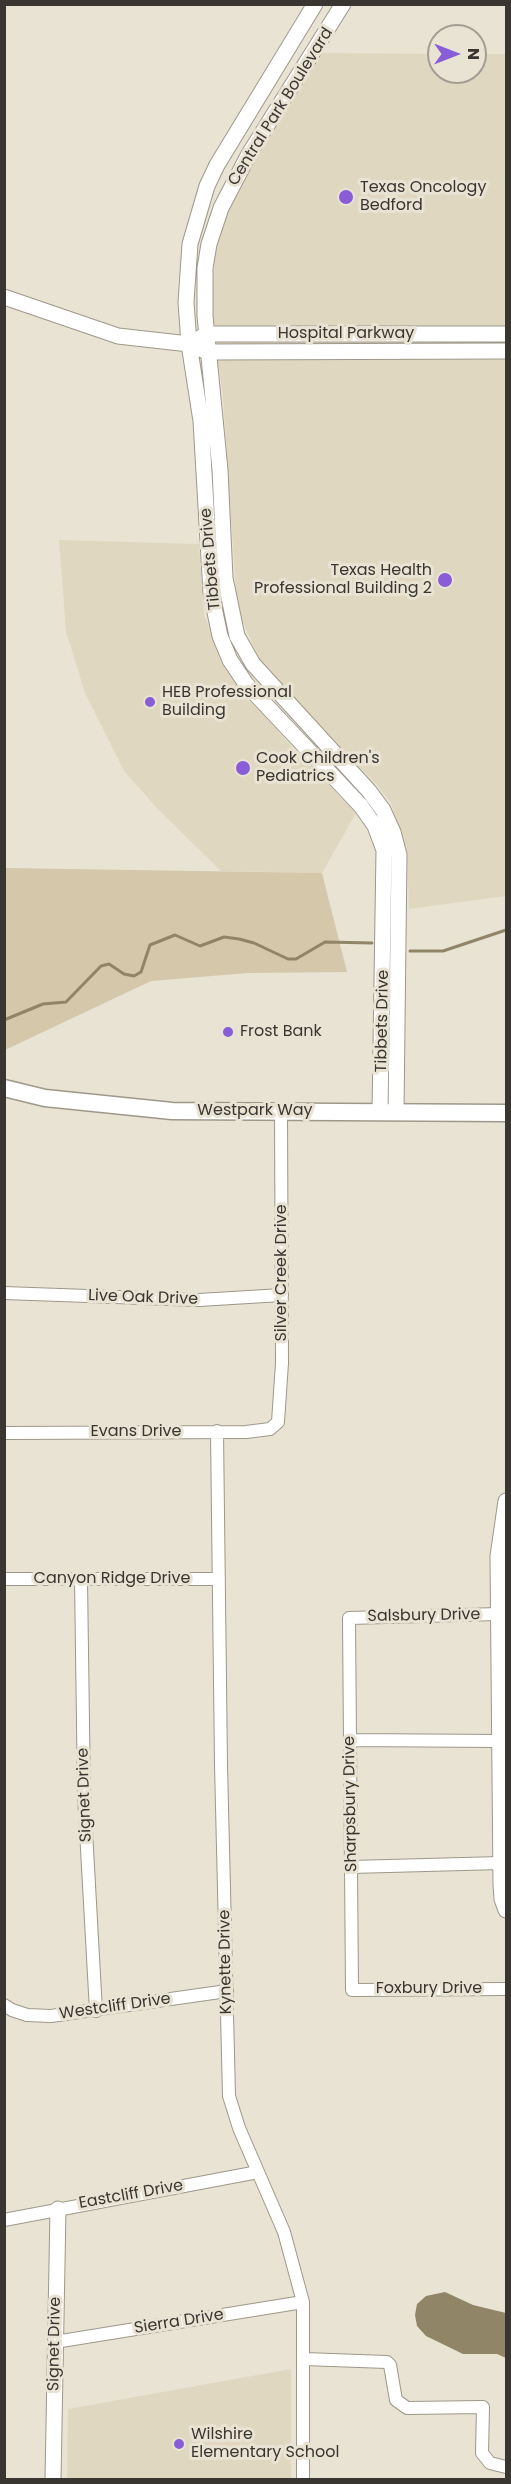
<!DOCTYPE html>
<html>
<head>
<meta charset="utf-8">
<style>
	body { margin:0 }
	#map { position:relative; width:511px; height:2484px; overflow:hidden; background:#e9e3d4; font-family:Poppins,sans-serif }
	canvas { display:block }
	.frame { position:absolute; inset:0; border:6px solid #393631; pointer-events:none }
	.north { position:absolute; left:427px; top:24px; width:60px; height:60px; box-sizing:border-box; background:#e9e3d4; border:2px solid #a39e93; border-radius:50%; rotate:90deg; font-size:16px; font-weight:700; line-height:24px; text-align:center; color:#393631 }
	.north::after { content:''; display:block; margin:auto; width:21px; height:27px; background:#895dd7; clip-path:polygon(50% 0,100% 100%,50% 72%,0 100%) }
</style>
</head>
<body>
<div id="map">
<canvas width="511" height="2484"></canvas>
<div class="frame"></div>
<div class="north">N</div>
</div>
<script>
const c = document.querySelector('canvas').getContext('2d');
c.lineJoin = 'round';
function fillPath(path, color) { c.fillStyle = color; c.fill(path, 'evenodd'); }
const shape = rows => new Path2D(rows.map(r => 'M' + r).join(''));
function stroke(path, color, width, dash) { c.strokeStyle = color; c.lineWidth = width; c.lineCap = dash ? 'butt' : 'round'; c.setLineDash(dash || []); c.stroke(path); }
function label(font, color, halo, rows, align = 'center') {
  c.font = font + ' Poppins,sans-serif'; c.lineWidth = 6; c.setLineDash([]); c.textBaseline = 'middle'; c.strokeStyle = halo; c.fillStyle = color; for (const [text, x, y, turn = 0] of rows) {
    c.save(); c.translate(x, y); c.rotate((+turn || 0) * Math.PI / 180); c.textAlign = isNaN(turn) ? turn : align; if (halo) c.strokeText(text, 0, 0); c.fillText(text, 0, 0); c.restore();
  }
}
const built = shape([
	[319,53,439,54,439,72,475,72,475,54,506,54,506,896,409,909,407,853,391,803,377,785,281,688,262,666,237,608,223,396,212,322,214,257,231,200,247,167],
	[59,540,199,544,204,615,223,659,240,685,288,743,356,813,322,873,221,871,158,809,124,771,85,693,66,631],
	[291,2369,291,2479,67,2479,68,2409]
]);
const green = shape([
	[5,868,322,873,347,972,248,973,151,981,5,1050]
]);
const water = shape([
	[445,2292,473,2305,506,2313,506,2358,497,2354,463,2354,426,2336,417,2326,415,2315,417,2304,426,2296]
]);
const stream = shape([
	[410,951,443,951,506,930],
	[4,1020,43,1004,66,1002,101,966,109,964,124,974,134,976,141,972,150,945,175,935,200,946,224,937,239,939,254,943,288,959,296,959,325,942,372,943]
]);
const minor = shape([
	[4,1293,199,1300,282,1295],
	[217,1431,221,1765,229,2096,239,2128,284,2232,303,2302,303,2480],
	[4,1433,246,1432,270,1429,278,1422,282,1363,281,1110],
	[4,1579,219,1579],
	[81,1579,84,1795,96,2011],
	[498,1614,349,1618,352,1990,506,1989],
	[350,1740,499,1741],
	[351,1867,501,1863],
	[4,2005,12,2010,27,2015,51,2016,227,1991],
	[4,2220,258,2172],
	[55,2342,303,2302],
	[304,2359,387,2362,390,2365,396,2400,407,2408,483,2407,482,2453,490,2463,506,2467]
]);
const tertiary = shape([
	[315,4,217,165,207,186,190,244,186,302,189,344,201,421,211,593,220,636,230,660,246,684,361,806,375,826,384,850,380,1111],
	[343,4,249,154,221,208,209,244,205,268,205,316,220,470,225,578,237,636,253,664,369,791,383,810,393,832,399,855,396,1112],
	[4,297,118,336,189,344,207,352,506,351],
	[197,340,206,334,506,334],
	[506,1501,498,1556,501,1885,502,1899,506,1910],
	[53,2480,58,2209]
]);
const secondary = shape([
	[4,1088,45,1098,172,1111,506,1113]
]);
const markers = [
	[346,197,8,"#895dd7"],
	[445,580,8,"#895dd7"],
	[150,702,6,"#895dd7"],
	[243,768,8,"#895dd7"],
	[228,1032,6,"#895dd7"],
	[179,2444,6,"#895dd7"]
];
const streetNames = [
	["Central Park Boulevard",281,107,-58],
	["Hospital Parkway",346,334],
	["Tibbets Drive",211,559,-95],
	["Tibbets Drive",383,1021,-89],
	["Westpark Way",255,1111],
	["Silver Creek Drive",282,1273,-90],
	["Live Oak Drive",143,1298,2],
	["Evans Drive",136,1432],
	["Canyon Ridge Drive",112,1579],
	["Salsbury Drive",424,1616,-1],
	["Signet Drive",85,1795,-92],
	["Sharpsbury Drive",351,1804,-91],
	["Kynette Drive",226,1962,-91],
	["Foxbury Drive",429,1989],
	["Westcliff Drive",115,2007,-8],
	["Eastcliff Drive",131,2195,-10],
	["Sierra Drive",179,2322,-9],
	["Signet Drive",55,2344,-89]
];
const poiNames = [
	["Texas Oncology",360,188],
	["Bedford",360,206],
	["Texas Health",432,571,"right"],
	["Professional Building 2",432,589,"right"],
	["HEB Professional",162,693],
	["Building",162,711],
	["Cook Children's",256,759],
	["Pediatrics",256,777],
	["Frost Bank",240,1032],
	["Wilshire",191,2435],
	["Elementary School",191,2453]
];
fillPath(built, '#e0d7c1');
fillPath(green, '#d4c7aa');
fillPath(water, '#918568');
stroke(stream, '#918568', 3);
stroke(minor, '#9e988a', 14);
stroke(tertiary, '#9e988a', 17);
stroke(secondary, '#9e988a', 19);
stroke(minor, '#fff', 12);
stroke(tertiary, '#fff', 15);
stroke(secondary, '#fff', 16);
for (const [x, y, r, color] of markers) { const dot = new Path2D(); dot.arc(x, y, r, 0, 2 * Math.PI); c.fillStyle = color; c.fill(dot); stroke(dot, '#e9e3d4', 2); }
label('16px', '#393631', '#e9e3d4', streetNames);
label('16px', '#393631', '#e9e3d4', poiNames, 'left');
</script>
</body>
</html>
